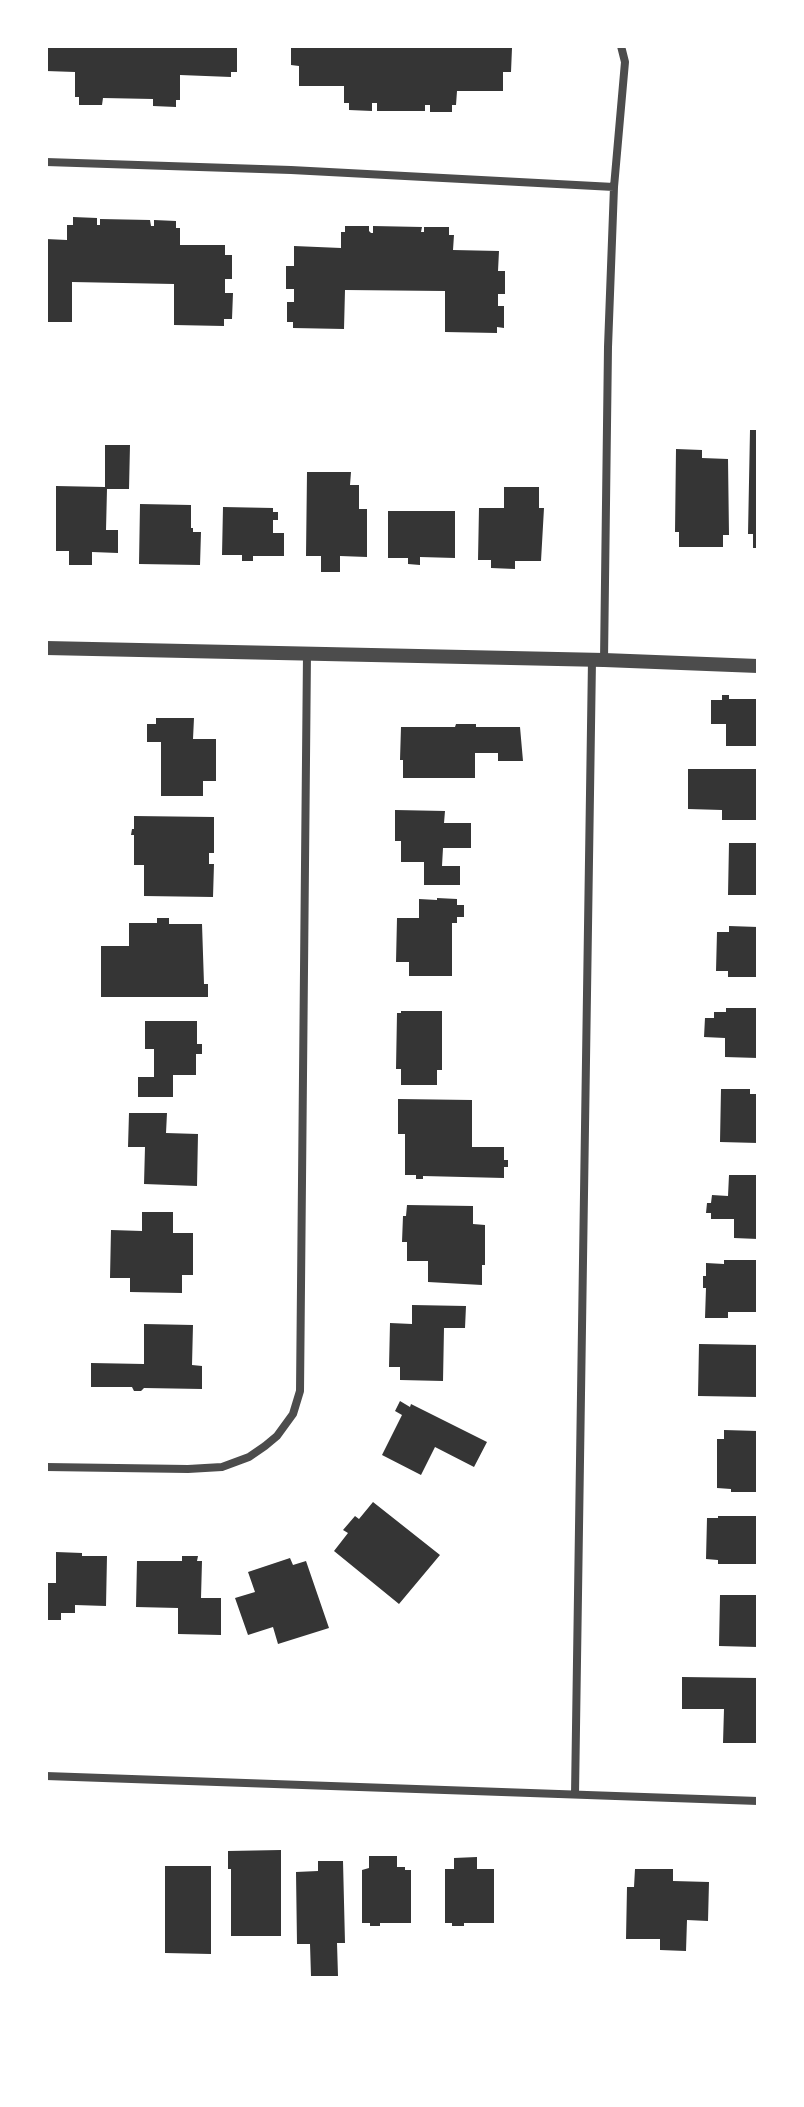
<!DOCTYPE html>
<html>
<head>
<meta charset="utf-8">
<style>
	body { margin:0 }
	#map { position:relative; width:804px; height:2107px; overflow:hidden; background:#fff; font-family:Overpass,sans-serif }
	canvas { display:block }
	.frame { position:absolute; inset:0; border:48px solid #fff; pointer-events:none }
</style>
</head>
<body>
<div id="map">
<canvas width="804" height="2107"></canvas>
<div class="frame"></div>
</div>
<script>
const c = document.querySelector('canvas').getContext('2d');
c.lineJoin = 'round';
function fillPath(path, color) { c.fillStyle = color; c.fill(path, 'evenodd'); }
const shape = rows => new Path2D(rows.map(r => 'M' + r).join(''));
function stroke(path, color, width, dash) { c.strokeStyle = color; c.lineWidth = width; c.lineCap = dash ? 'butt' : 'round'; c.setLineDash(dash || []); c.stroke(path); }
const building = shape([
	[46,46,237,46,237,72,231,72,231,77,180,75,180,100,176,100,176,107,153,106,153,99,103,98,102,105,79,105,79,97,75,97,75,72,46,71],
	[291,46,504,46,504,48,512,48,511,72,503,72,503,91,457,91,456,105,452,105,452,112,430,112,430,105,425,105,425,111,377,111,377,103,372,103,372,111,349,110,349,103,344,103,344,86,299,86,299,66,291,65],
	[73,217,97,218,97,225,100,225,100,219,150,220,151,226,154,226,154,220,176,221,176,228,180,228,180,245,225,245,225,255,232,255,232,279,225,279,225,293,233,293,232,319,224,319,224,326,174,325,174,284,72,282,72,322,46,322,46,239,67,240,67,225,73,225],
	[345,226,369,226,369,231,371,233,373,233,373,226,422,227,421,232,424,232,424,227,449,227,449,235,454,235,453,250,499,251,498,271,505,271,505,294,498,294,498,306,504,306,504,328,497,327,497,333,445,332,445,291,345,290,344,329,293,328,293,322,287,322,287,302,294,302,294,289,286,289,286,266,294,266,294,246,341,248,341,232,345,232],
	[750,430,758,430,758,548,753,548,753,534,748,534],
	[105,445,130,445,129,489,107,489,106,530,118,530,118,553,92,552,92,565,69,565,69,551,56,551,56,486,105,487],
	[676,449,702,450,702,458,728,459,729,535,723,535,723,547,679,547,679,532,675,532],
	[307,472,351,472,350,485,359,485,359,509,367,509,367,557,340,556,340,572,321,572,321,556,306,556],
	[504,487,539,487,539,508,544,508,541,561,515,561,515,569,491,568,491,560,478,560,479,508,504,508],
	[140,504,191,505,191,528,193,528,193,532,201,532,200,565,139,564],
	[223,507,273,508,273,512,278,512,278,520,273,520,273,533,284,533,284,556,253,556,253,561,242,561,242,555,222,555],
	[388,511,455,511,455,558,420,557,420,565,408,564,408,558,388,558],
	[722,695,729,695,729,699,758,699,758,746,726,746,726,724,711,724,711,700,722,700],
	[156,718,194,718,193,739,216,739,216,781,203,781,203,796,161,796,161,742,147,742,147,724,156,724],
	[456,724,476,724,476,727,520,727,523,761,498,761,498,753,475,753,475,778,403,778,403,760,400,760,401,727,455,727],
	[688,769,758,769,758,820,722,820,722,810,688,809],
	[395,810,445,811,444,823,471,823,471,848,443,848,442,866,460,866,460,885,424,885,424,862,401,862,401,841,395,841],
	[134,816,214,817,214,853,209,853,209,864,214,864,213,897,144,896,144,865,134,865,134,835,131,835,132,829,134,829],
	[729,843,758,843,758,895,728,895],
	[437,898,457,899,457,905,464,905,464,917,457,917,457,923,452,923,452,976,409,976,409,962,396,962,397,918,419,918,419,899,437,900],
	[157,918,169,918,169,924,202,924,204,984,208,984,208,997,101,997,101,946,129,946,129,923,157,923],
	[729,926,758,927,758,977,728,977,728,971,716,971,717,932,729,932],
	[726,1008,758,1008,758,1058,725,1057,725,1038,704,1037,705,1018,714,1018,714,1012,726,1012],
	[401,1011,442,1011,442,1070,437,1070,437,1085,401,1085,401,1069,396,1069,397,1013,401,1013],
	[145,1021,197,1021,197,1044,202,1044,202,1054,196,1054,196,1075,173,1075,173,1097,138,1097,138,1077,154,1077,154,1049,145,1049],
	[721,1089,750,1089,750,1094,758,1094,758,1143,720,1142],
	[398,1099,472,1100,472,1147,504,1147,504,1160,508,1160,508,1167,504,1167,504,1178,423,1176,423,1179,416,1179,416,1175,405,1175,405,1134,398,1134],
	[129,1113,167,1113,166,1133,198,1134,197,1186,144,1184,145,1147,128,1147],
	[729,1175,758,1175,758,1239,734,1238,734,1219,711,1219,711,1213,706,1213,707,1203,711,1203,712,1195,728,1196],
	[407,1205,473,1206,473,1224,485,1225,485,1265,482,1265,482,1285,428,1282,428,1261,407,1261,407,1242,402,1242,403,1216,406,1216],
	[142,1212,173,1212,173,1233,193,1233,193,1275,182,1275,182,1293,130,1292,130,1278,110,1278,111,1230,142,1231],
	[724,1260,758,1260,758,1312,728,1312,728,1318,705,1318,706,1288,703,1288,703,1276,706,1276,706,1263,724,1264],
	[412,1305,466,1306,465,1328,444,1328,443,1381,400,1380,400,1367,389,1367,390,1323,412,1324],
	[144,1324,193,1325,192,1365,202,1366,202,1389,144,1388,141,1391,134,1391,132,1387,91,1387,91,1363,144,1364],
	[699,1344,758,1345,758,1397,698,1396],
	[400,1401,410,1407,411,1404,487,1442,474,1467,435,1447,421,1475,382,1455,402,1415,395,1411],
	[724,1430,758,1431,758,1492,731,1492,731,1489,717,1488,717,1439,724,1439],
	[373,1502,440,1555,399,1604,334,1551,348,1533,343,1530,355,1516,359,1519],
	[718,1516,758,1516,758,1564,718,1564,718,1560,706,1559,707,1518,718,1518],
	[56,1552,82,1553,82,1556,107,1556,106,1606,75,1605,75,1613,61,1613,61,1620,46,1620,46,1583,56,1583],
	[182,1556,198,1556,197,1561,202,1561,201,1598,221,1598,221,1635,178,1634,178,1608,136,1607,137,1561,182,1561],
	[290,1558,293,1565,306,1561,329,1628,278,1644,273,1627,248,1635,235,1598,255,1592,248,1572],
	[720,1595,758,1595,758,1647,719,1646],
	[682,1677,758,1678,758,1743,723,1743,724,1709,682,1709],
	[281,1850,281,1936,231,1936,231,1869,228,1869,228,1851],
	[369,1856,397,1856,397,1867,405,1867,405,1870,411,1870,411,1923,380,1923,380,1926,370,1926,370,1923,362,1923,362,1870,369,1868],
	[477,1857,477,1869,494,1869,494,1923,464,1923,464,1926,452,1926,452,1923,445,1923,445,1869,454,1869,454,1858],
	[318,1861,343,1861,345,1943,337,1943,338,1976,311,1976,310,1944,297,1944,296,1872,318,1871],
	[165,1866,211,1866,211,1954,165,1953],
	[635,1869,673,1869,673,1881,709,1882,708,1921,687,1920,686,1951,660,1950,660,1939,626,1939,627,1887,634,1887]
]);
const minor = shape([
	[46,162,291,170,614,187],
	[604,660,608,347,614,187,625,62,621,46],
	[46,1467,188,1469,222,1467,249,1457,265,1446,277,1436,293,1414,300,1391,307,654],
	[46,1776,758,1801],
	[575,1794,592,660]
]);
const tertiary = shape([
	[46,648,604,660,758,666]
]);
fillPath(building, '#353535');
stroke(minor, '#4c4c4c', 8);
stroke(tertiary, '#4c4c4c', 14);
</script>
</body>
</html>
